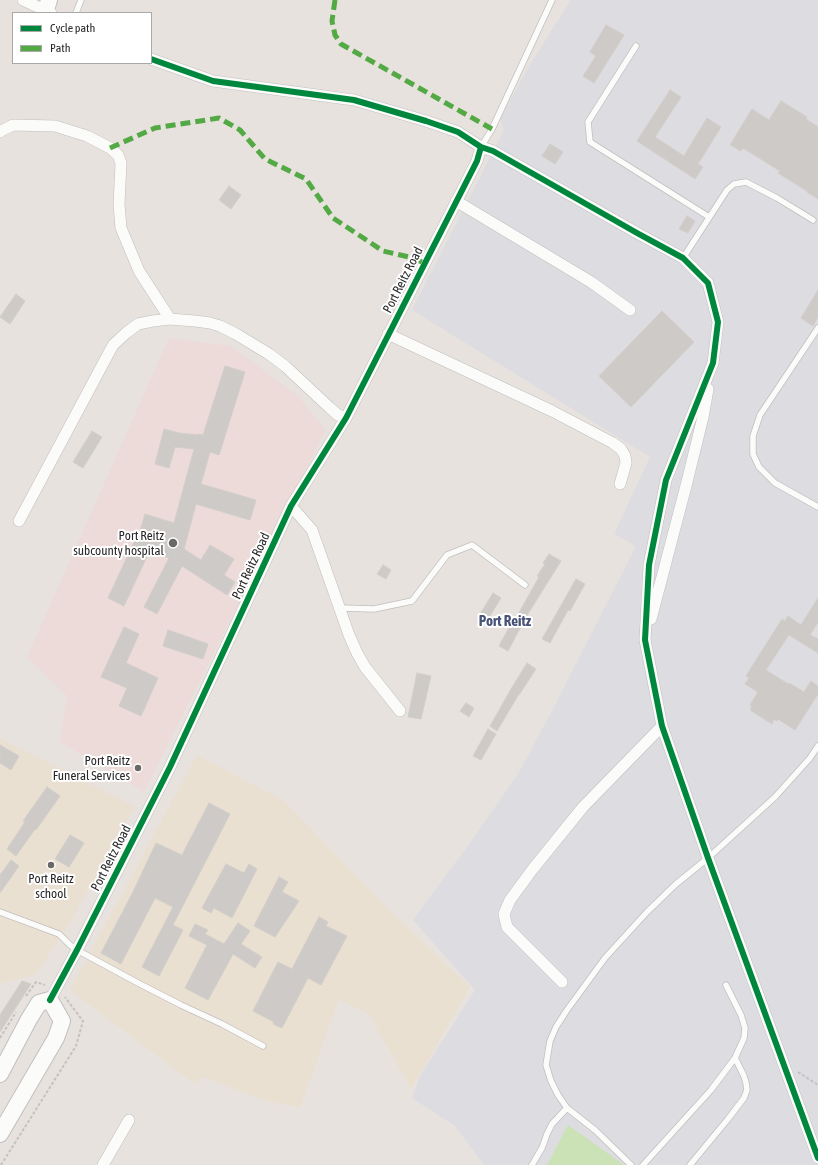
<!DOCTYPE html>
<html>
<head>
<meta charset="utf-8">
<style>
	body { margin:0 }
	#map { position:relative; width:818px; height:1165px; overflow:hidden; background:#e7e2dd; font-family:"Asap Condensed",sans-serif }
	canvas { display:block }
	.legend { position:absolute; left:12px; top:12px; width:140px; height:52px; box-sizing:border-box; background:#fff; border:1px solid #a9a9a9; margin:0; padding:5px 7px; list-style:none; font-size:12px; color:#282828 }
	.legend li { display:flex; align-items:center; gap:8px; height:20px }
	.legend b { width:20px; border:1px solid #a9a9a9 }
</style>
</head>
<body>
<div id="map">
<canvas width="818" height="1165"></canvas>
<ul class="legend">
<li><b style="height:5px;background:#00873e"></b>Cycle path</li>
<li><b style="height:5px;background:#53aa44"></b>Path</li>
</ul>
</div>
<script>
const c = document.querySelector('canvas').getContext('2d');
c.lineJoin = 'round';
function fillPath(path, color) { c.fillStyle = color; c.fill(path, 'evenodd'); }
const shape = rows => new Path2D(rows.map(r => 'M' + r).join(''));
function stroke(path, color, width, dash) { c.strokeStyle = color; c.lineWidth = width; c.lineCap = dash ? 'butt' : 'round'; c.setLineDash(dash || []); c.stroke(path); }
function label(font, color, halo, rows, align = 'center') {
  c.font = font + ' "Asap Condensed",sans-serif'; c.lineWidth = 4; c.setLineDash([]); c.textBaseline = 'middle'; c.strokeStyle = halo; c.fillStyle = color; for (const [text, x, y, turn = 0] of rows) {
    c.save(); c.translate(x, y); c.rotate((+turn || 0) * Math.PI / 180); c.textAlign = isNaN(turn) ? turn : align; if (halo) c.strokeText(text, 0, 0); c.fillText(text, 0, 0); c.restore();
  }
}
const education = shape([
	[0,738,135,807,69,924,36,974,0,984],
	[197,755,284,801,389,910,470,987,411,1089,369,1014,339,999,300,1108,264,1100,203,1077,194,1083,70,990]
]);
const medical = shape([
	[169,338,231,346,297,395,326,430,144,792,60,742,67,696,27,657]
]);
const airport = shape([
	[571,0,818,0,818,1165,484,1165,455,1126,412,1098,420,1076,475,990,413,920,475,836,518,774,552,711,636,546,614,534,650,457,412,310,504,130,500,118,531,63]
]);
const green = shape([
	[568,1125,624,1165,547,1165]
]);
const building = shape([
	[606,25,624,35,594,83,583,76,596,56,590,52,606,25],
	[670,90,681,97,655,137,684,156,707,118,721,127,698,164,703,167,695,179,637,141,670,90],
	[781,101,807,117,806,119,818,127,818,199,807,192,807,191,778,173,780,171,743,148,741,151,730,145,752,109,769,120,781,101],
	[550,144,563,152,555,164,542,156,550,144],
	[229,186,241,195,231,209,219,200,229,186],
	[687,216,695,221,688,233,679,229,687,216],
	[818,290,818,317,813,326,801,318,818,290],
	[16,294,25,301,10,324,0,317,16,294],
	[662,311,694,342,631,407,599,376,662,311],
	[225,366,245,372,219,455,210,452,201,484,256,500,250,520,196,504,184,549,201,560,210,545,234,559,224,575,235,582,227,595,182,566,157,614,144,607,169,558,149,552,124,606,108,598,135,540,137,533,139,534,145,514,174,523,194,449,175,447,169,468,155,464,164,429,179,433,198,435,198,434,203,435,225,366],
	[92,431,102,437,83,468,73,462,92,431],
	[549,554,561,561,526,617,508,651,499,646,511,624,512,625,539,577,537,576,545,564,543,563,549,554],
	[383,565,391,570,386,579,377,574,383,565],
	[576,579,585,584,570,611,568,610,550,643,542,639,576,579],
	[493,593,501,598,485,624,477,619,493,593],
	[818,598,818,622,810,635,818,639,818,653,789,635,788,636,766,670,788,684,789,683,804,692,811,681,818,686,818,694,795,730,778,719,777,721,774,719,772,724,750,710,752,707,750,705,758,692,745,684,749,678,746,676,782,619,785,621,788,616,801,625,818,598],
	[124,627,139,634,126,663,158,678,141,716,119,706,127,688,101,677,124,627],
	[168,630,208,644,203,659,163,646,168,630],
	[527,663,536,669,519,695,519,694,497,731,490,726,511,689,527,663],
	[417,673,431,676,421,719,408,717,417,673],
	[466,703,474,708,469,717,460,711,466,703],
	[488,729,496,734,481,760,473,756,488,729],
	[0,745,19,756,11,770,0,763,0,745],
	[47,787,60,796,36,830,35,829,16,856,7,849,25,822,23,821,47,787],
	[209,803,230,814,173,925,183,930,159,976,142,967,173,907,155,898,121,964,101,953,132,894,156,843,182,855,209,803],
	[70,835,84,843,69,867,55,859,70,835],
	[11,860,19,866,0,893,0,875,11,860],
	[226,864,244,873,249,864,257,869,232,918,214,908,211,913,202,908,226,864],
	[279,877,288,882,282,892,299,901,275,937,254,926,279,877],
	[319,917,328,922,326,926,347,936,321,985,308,978,282,1028,273,1024,274,1022,253,1011,278,962,292,969,319,917],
	[238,923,250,931,241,944,262,957,255,968,233,954,208,1000,185,988,207,945,189,936,195,924,208,930,205,934,224,944,238,923],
	[22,981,31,984,0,1032,0,1015,22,981]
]);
const path = shape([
	[26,996,36,982,45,985],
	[0,1038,16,1012],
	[798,1072,818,1085],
	[1,1165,76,1046,83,1021,65,997]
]);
const lane = shape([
	[76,13,81,0],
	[636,46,588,122,590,142,709,217],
	[481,147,492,129,552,0],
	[683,258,727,190,734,184,746,182,777,198,813,220],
	[818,328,760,415,753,436,753,454,759,467,775,483,818,507],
	[340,608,374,609,412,601,447,555,472,545,525,585],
	[0,912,59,934,70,945,77,950,138,983,181,1005,222,1024,263,1046],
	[532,1165,542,1148,547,1134,552,1124,567,1108],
	[631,1165,595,1130,567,1108,558,1095,551,1081,546,1065,550,1041,556,1027,567,1010,605,958,647,912,676,884,708,858,775,797,810,758,818,746],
	[643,1165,711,1090,735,1058,744,1038,745,1028,741,1015,726,985],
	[690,1165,728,1119,744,1098,747,1090,746,1083,744,1076,735,1058]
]);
const street = shape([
	[23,0,51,13],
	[151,59,213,81,354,100,426,121,458,132,481,147,493,151,637,233,683,258,708,283,718,322,713,363,666,480,649,565,645,640,662,726,708,858,818,1158],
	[0,132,1,131,13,125,55,126,87,136,110,148,118,155,121,163,119,204,121,228,139,271,170,319],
	[456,201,591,282,630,310],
	[388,334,552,411,613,443,621,449,625,456,626,463,620,484],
	[291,506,312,530,349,635,357,653,365,667,400,711],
	[19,521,113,345,126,333,138,324,153,321,170,319,195,321,210,323,220,326,236,334,269,354,285,366,330,408,338,415,346,418],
	[651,619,687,482,703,417,708,389],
	[562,982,507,927,504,914,510,900,532,870,583,807,662,726],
	[50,1000,77,950,170,767,291,506,346,418,477,161,481,147],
	[103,1165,129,1120]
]);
const secondary = shape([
	[46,10,49,0],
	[0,1074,29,1019,39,1003,50,1000,62,1021,56,1038,0,1134]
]);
const quiet = shape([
	[335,0,332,21,335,35,341,44,492,129],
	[110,148,155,128,219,118,240,130,265,159,306,179,333,218,383,251,413,258,424,263]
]);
const cycleway = shape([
	[151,59,213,81,354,100,426,121,458,132,481,147,493,151,637,233,683,258,708,283,718,322,713,363,666,480,649,565,645,640,662,726,708,858,818,1158],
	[50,1000,77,950,170,767,291,506,346,418,477,161,481,147]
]);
const markers = [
	[173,543,5,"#6b6967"],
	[138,768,4,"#6b6967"],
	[51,865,4,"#6b6967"]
];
const streetNames = [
	["Port Reitz Road",403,280,-63],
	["Port Reitz Road",251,566,-65],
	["Port Reitz Road",111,858,-63]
];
const poiNames = [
	["Port Reitz",164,536],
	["subcounty hospital",164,551],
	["Port Reitz",130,761],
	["Funeral Services",130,776],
	["Port Reitz",51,879,"center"],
	["school",51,894,"center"]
];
const quarterNames = [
	["Port Reitz",505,621]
];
fillPath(education, '#eae0d1');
fillPath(medical, '#eddbda');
fillPath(airport, '#dddce0');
fillPath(green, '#cae2b5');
fillPath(building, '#cecac7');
stroke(building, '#d2cec9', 1);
stroke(lane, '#c0bebf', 7);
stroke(street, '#c0bebf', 12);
stroke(secondary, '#c0bebf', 18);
stroke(path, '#c3c2c2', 2, [3, 2]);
stroke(lane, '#fbfbfa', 5.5);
stroke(street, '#fbfbfa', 11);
stroke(secondary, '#fbfbfa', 16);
stroke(quiet, '#53aa44', 5, [10, 5]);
stroke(cycleway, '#00873e', 6);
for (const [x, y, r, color] of markers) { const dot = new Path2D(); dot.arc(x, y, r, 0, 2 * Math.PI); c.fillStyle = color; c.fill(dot); stroke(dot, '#fff', 1.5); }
label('13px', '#282828', '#fff', streetNames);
label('13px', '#282828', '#fff', poiNames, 'right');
label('bold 15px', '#485378', '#fff', quarterNames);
</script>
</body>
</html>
